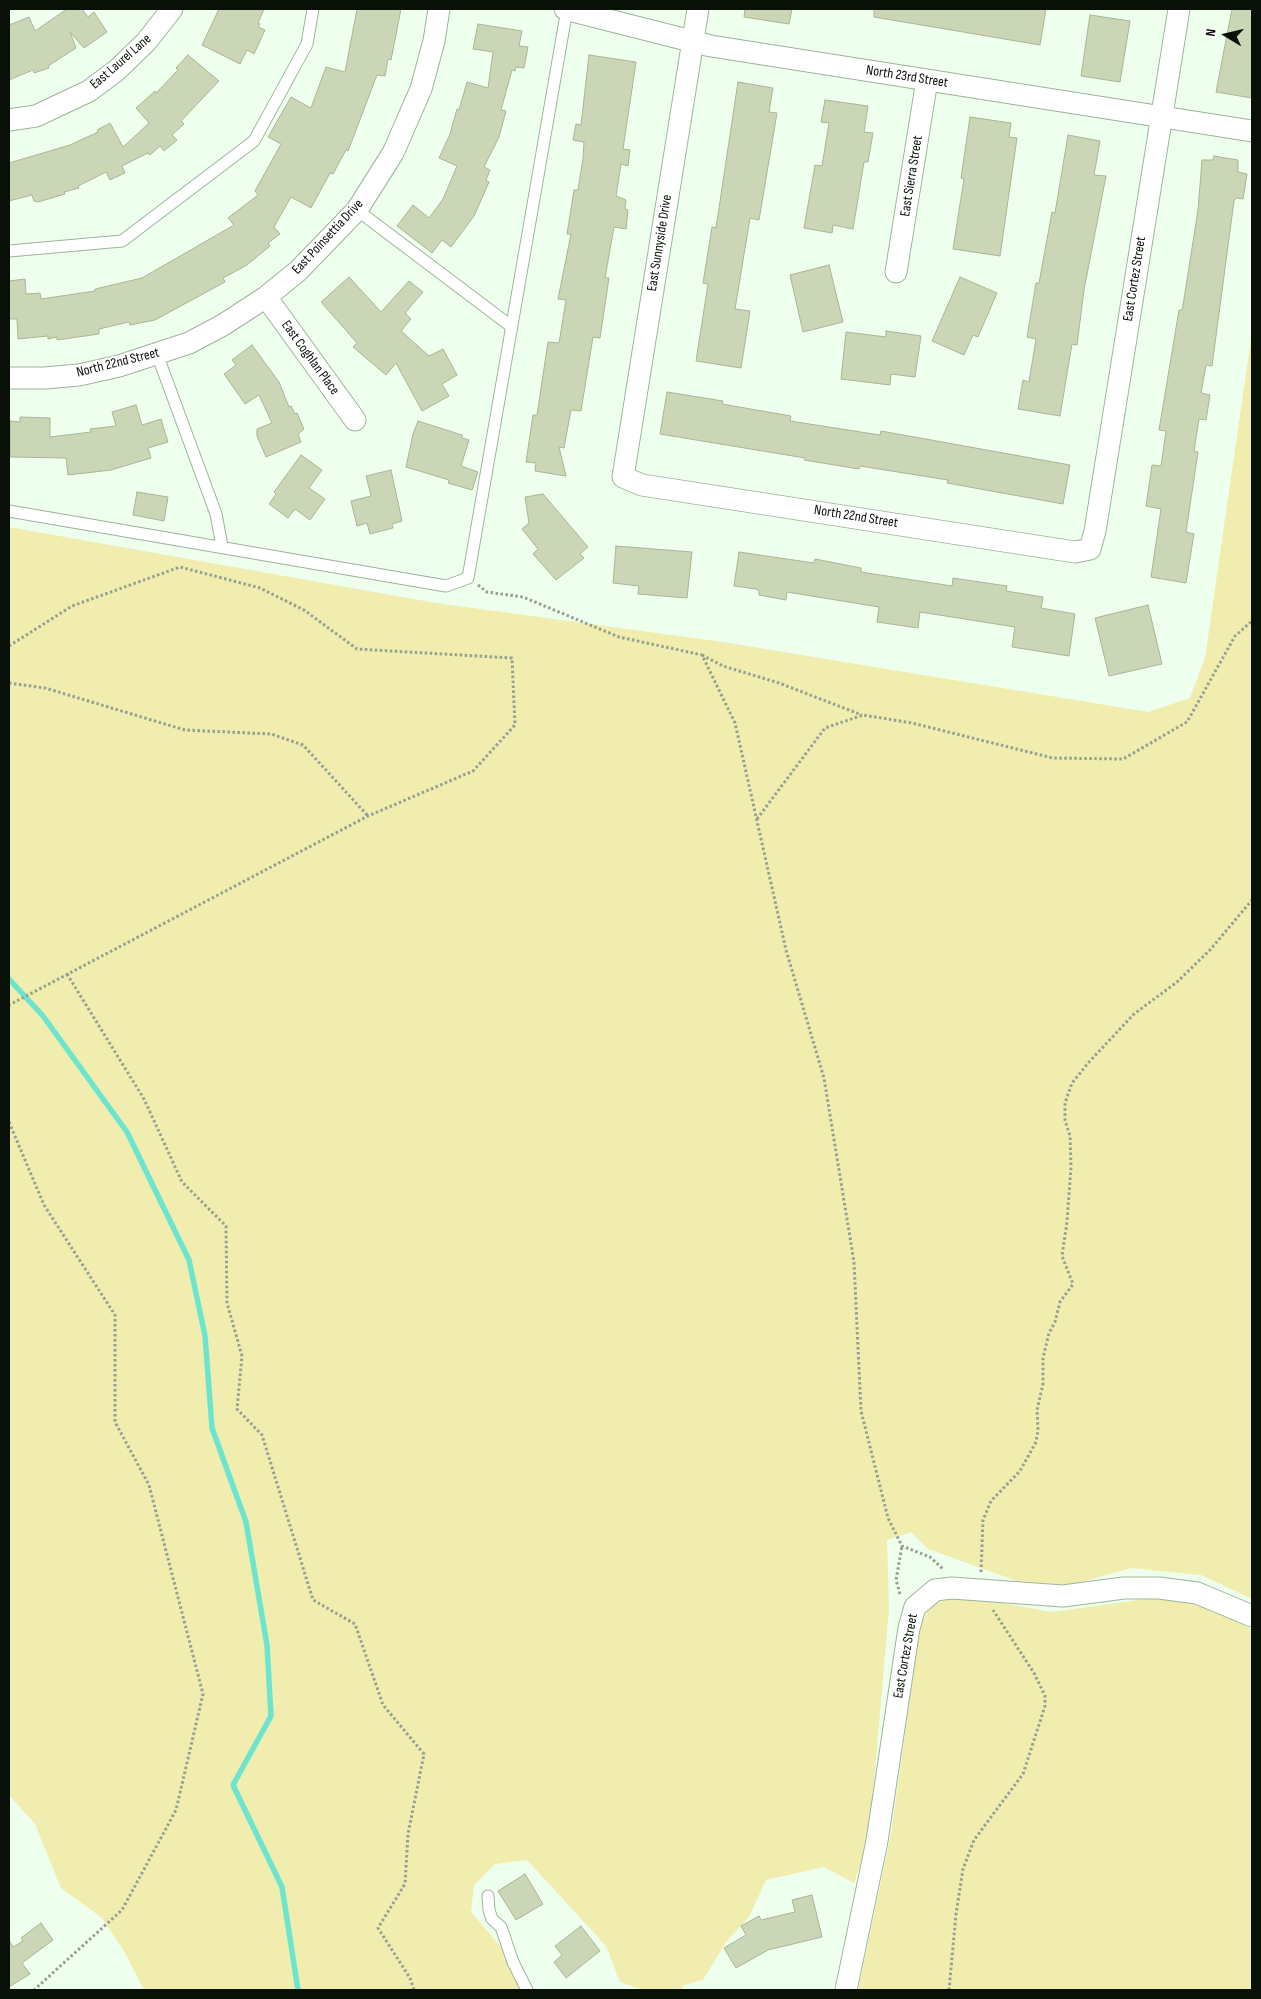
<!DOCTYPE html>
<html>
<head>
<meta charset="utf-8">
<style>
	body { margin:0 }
	#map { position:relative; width:1261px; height:1999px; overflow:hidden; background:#efffee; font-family:"Sofia Sans Condensed",sans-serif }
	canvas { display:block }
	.frame { position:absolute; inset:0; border:10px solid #081007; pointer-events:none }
	.north { position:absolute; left:1201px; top:10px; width:50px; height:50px; -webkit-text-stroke:4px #fff; paint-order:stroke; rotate:279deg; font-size:14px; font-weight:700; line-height:20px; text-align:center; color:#081007 }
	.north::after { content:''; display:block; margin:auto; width:18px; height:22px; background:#081007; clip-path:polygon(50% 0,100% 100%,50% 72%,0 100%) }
</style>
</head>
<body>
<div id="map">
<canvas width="1261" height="1999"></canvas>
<div class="frame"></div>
<div class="north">N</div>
</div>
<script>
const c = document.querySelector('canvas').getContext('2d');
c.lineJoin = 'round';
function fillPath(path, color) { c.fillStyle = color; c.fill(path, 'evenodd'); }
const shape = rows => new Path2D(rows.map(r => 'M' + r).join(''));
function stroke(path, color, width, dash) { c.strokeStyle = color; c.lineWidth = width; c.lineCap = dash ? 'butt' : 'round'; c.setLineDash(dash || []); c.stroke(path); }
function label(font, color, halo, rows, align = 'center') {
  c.font = font + ' "Sofia Sans Condensed",sans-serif'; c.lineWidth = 4; c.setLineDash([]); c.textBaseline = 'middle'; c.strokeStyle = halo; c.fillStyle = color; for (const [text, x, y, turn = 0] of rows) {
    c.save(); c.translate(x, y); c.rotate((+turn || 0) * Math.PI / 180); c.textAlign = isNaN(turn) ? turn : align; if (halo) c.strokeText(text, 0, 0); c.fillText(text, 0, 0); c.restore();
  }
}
const green = shape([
	[1252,332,1252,1599,1201,1575,1131,1568,1071,1585,1017,1581,928,1549,911,1532,887,1540,889,1609,869,1838,854,1883,824,1867,766,1880,749,1917,726,1942,703,1980,684,1985,682,1990,643,1990,620,1982,606,1946,527,1860,495,1864,474,1885,471,1912,501,1947,521,1990,144,1990,124,1951,102,1918,61,1888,35,1824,9,1795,9,527,436,603,723,642,1148,712,1190,698,1205,658],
	[964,1596,1052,1612,1153,1598,1213,1607,1252,1630,1252,1990,858,1990,891,1834,920,1627,931,1604]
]);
const stream = shape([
	[9,979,43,1016,127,1132,189,1260,205,1336,212,1428,246,1522,267,1645,271,1716,233,1785,282,1887,298,1990]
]);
const building = shape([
	[67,9,82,9,88,17,94,12,107,32,84,48,70,32,76,48,48,66,49,68,34,73,33,70,9,80,9,25,29,17,35,31,67,9],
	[219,9,264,9,258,23,260,24,258,27,265,30,254,54,247,50,240,64,202,45,219,9],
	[357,9,401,9,391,60,388,59,385,76,377,75,348,151,346,150,333,174,330,173,311,208,291,197,274,227,280,234,268,243,270,246,247,265,223,278,225,282,155,320,130,325,129,322,99,329,99,334,57,340,57,337,48,339,48,336,18,339,17,319,9,319,9,281,25,279,26,294,40,293,41,299,95,291,95,289,142,278,234,225,228,218,258,195,255,191,281,144,268,137,291,97,311,108,326,67,345,72,357,9],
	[745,9,792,9,789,24,744,17,745,9],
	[874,9,1046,9,1040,45,874,17,874,9],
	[1232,9,1252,9,1252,98,1216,92,1232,9],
	[1090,15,1130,21,1120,82,1081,76,1090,15],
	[478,24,522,31,519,46,528,47,524,68,516,67,515,71,512,70,501,110,506,111,499,137,484,167,490,170,486,180,489,182,474,216,451,247,442,240,432,253,397,226,413,205,429,218,443,199,457,166,439,158,450,134,457,109,459,110,467,82,488,88,493,52,473,49,478,24],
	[188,55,219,81,181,121,184,124,172,135,177,140,164,151,160,146,150,155,148,153,122,166,125,173,110,180,106,172,78,186,79,188,64,192,65,194,38,202,34,201,32,195,9,201,9,163,70,145,98,132,97,130,110,123,123,147,149,123,136,108,155,91,156,93,178,70,176,68,188,55],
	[589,55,636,62,623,149,630,150,628,166,621,164,616,196,626,200,625,209,628,210,626,229,614,227,605,278,609,278,600,338,593,337,581,411,571,410,564,448,559,447,566,476,535,471,536,463,526,462,533,415,537,415,548,342,559,343,566,300,558,299,571,234,567,234,574,190,578,190,583,159,584,142,573,140,576,124,581,125,589,55],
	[738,82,773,88,769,112,777,113,759,220,750,218,735,309,750,311,741,368,696,361,708,284,703,283,712,227,716,228,738,82],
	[825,100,868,106,864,132,873,133,868,162,864,162,853,229,833,225,832,233,804,228,815,165,822,166,829,123,821,122,825,100],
	[970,117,1011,123,1009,137,1017,138,1000,256,953,249,964,179,961,178,970,117],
	[1068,135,1100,141,1094,175,1106,176,1084,290,1077,345,1072,344,1060,416,1018,409,1023,380,1029,382,1036,339,1027,337,1036,283,1039,283,1052,212,1055,213,1068,135],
	[1214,156,1238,160,1238,172,1247,174,1243,199,1236,198,1234,201,1212,366,1206,365,1201,393,1210,395,1206,420,1199,419,1194,451,1198,452,1186,532,1194,534,1186,583,1151,577,1161,509,1146,506,1152,465,1161,466,1166,431,1159,430,1179,310,1182,310,1184,299,1198,210,1202,160,1213,160,1214,156],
	[829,265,843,322,803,332,790,275,829,265],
	[349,277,381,312,409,281,423,292,405,313,411,319,401,331,429,356,443,349,457,375,442,384,449,396,422,411,396,363,386,375,353,347,357,343,321,302,349,277],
	[960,277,997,293,978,337,973,335,964,355,932,341,960,277],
	[886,331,921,336,915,377,891,374,890,385,841,379,846,332,886,337,886,331],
	[252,345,279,382,289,407,291,406,295,414,297,413,304,429,298,434,301,442,266,457,257,436,257,429,272,423,259,395,245,404,224,374,236,365,232,360,252,345],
	[667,392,723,401,722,404,791,416,790,421,880,435,881,431,1070,465,1063,504,947,483,948,480,860,466,859,469,804,460,805,458,660,434,667,392],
	[136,405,142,425,161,419,168,442,148,448,151,458,111,470,68,475,66,458,10,457,10,421,20,422,20,417,50,418,50,437,91,432,90,429,116,426,112,412,136,405],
	[418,421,462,435,462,438,469,440,461,466,478,472,472,490,448,483,449,480,406,467,413,434,418,421],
	[301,455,322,470,309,488,325,499,310,520,295,509,288,518,269,504,276,494,274,492,301,455],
	[391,470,402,521,392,524,393,528,370,534,367,523,357,526,351,501,371,496,366,476,391,470],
	[137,492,168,497,164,521,133,515,137,492],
	[543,494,588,547,580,554,584,558,556,580,533,554,538,549,522,529,529,523,525,497,543,494],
	[616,546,692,552,687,598,638,594,639,586,613,583,616,546],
	[739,552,814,563,815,559,861,568,861,572,952,586,953,578,1007,586,1006,591,1043,597,1041,608,1075,614,1069,656,1012,647,1015,627,920,612,918,628,877,622,879,607,787,592,786,600,759,595,759,591,756,589,734,586,739,552],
	[1148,605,1162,664,1109,676,1095,618,1148,605],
	[525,1874,543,1904,516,1920,498,1891,525,1874],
	[812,1895,822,1937,768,1950,736,1968,724,1948,746,1935,741,1926,759,1916,761,1920,795,1912,792,1900,812,1895],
	[41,1923,53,1940,22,1963,30,1974,9,1987,9,1940,13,1947,23,1941,21,1938,41,1923],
	[581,1926,600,1951,566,1978,554,1962,562,1955,555,1946,581,1926]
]);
const path = shape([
	[478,585,487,592,523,597,619,637,702,655,735,723,786,950,824,1078,854,1262,861,1411,888,1518,902,1546,930,1557,943,1569],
	[9,646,72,606,180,567,260,588,304,610,357,649,512,658,515,725,473,771,368,816,9,1005],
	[702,655,723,666,779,683,862,715],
	[9,683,45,688,185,730,271,734,303,745,368,816],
	[757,819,825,728,863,715,912,723,1053,758,1123,759,1187,722,1235,636,1252,621],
	[67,974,144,1099,182,1182,226,1226,227,1303,242,1356,237,1409,262,1435,313,1600,355,1624,383,1705,424,1754,408,1834,405,1884,378,1928,410,1978,414,1990],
	[9,1122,44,1205,115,1315,115,1422,149,1485,203,1694,176,1810,122,1910,34,1990],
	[981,1572,983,1520,991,1501,1020,1471,1036,1442,1038,1430,1037,1410,1043,1384,1043,1358,1049,1333,1055,1322,1060,1302,1073,1284,1062,1256,1067,1222,1071,1167,1070,1136,1065,1120,1065,1103,1072,1083,1089,1062,1134,1014,1177,982,1210,950,1252,900],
	[900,1594,896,1580,902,1546],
	[949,1990,956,1914,963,1869,974,1840,1023,1774,1045,1706,1045,1696,1034,1673,993,1610]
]);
const service = shape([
	[357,210,512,327],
	[9,251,122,241,254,141,307,44,313,9],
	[157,354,216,514,222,546],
	[9,511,446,586,468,578,567,9],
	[488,1896,489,1910,492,1919,501,1927,513,1962,527,1990]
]);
const minor = shape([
	[565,9,711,46,1252,131],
	[698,9,623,477,642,485,1075,552,1090,549,1095,531,1179,9],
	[9,120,36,116,89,91,117,70,146,42,172,9],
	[896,272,927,80],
	[266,297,355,420],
	[9,378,45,378,79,375,119,366,189,343,223,325,266,297,298,271,357,210,393,153,421,89,434,41,439,9],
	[846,1990,877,1841,909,1628,915,1607,935,1590,952,1588,1063,1596,1124,1588,1159,1588,1197,1593,1252,1616]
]);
const streetNames = [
	["East Laurel Lane",121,62,-41],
	["North 23rd Street",907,77,9],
	["East Sierra Street",912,176,-81],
	["East Poinsettia Drive",328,237,-47],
	["East Sunnyside Drive",660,243,-81],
	["East Cortez Street",1135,279,-81],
	["East Coghlan Place",310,358,54],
	["North 22nd Street",118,363,-14],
	["North 22nd Street",856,517,9],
	["East Cortez Street",906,1656,-80]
];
fillPath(green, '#f0edaf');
stroke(stream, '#6de5ce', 5.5);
fillPath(building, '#cad6b5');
stroke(building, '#a9b595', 1);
stroke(service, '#9cb499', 13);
stroke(minor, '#9cb499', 23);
stroke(path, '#93a092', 3, [2.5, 2.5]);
stroke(service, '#fff', 11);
stroke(minor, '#fff', 21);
label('14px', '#081007', '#fff', streetNames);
</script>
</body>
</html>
